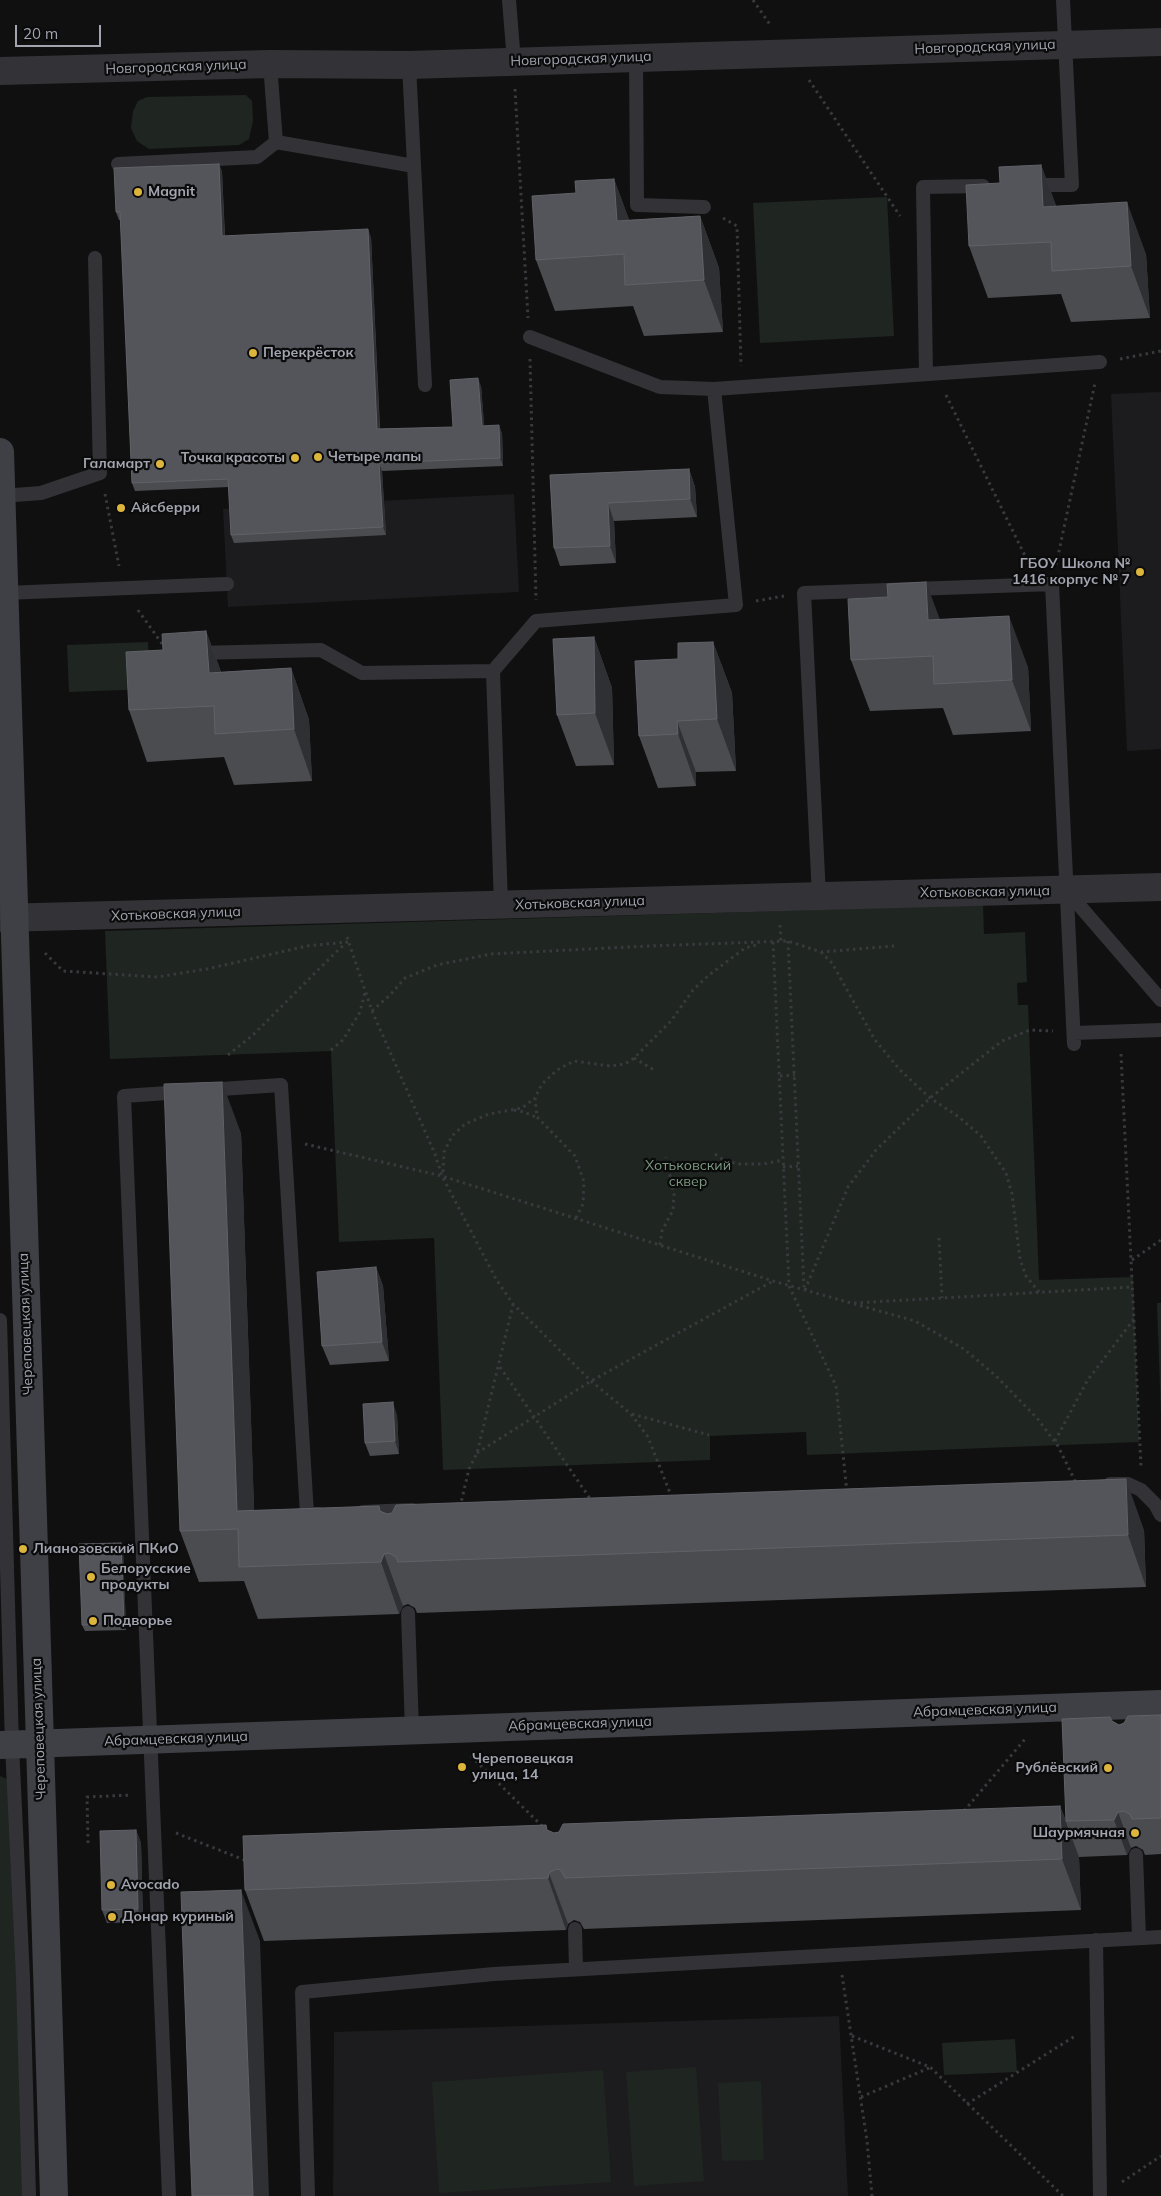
<!DOCTYPE html>
<html>
<head>
<meta charset="utf-8">
<style>
	body { margin:0 }
	#map { position:relative; width:1161px; height:2196px; overflow:hidden; background:#101011; font-family:Mulish,sans-serif }
	canvas { display:block }
	.scale { position:absolute; left:15px; top:25px; width:86px; height:22px; box-sizing:border-box; border:2px solid #a2a5b0; border-top:0; padding-left:6px; font-size:15px; line-height:18px; white-space:nowrap; color:#a2a5b0; -webkit-text-stroke:4px #0b0b0c; paint-order:stroke }
</style>
</head>
<body>
<div id="map">
<canvas width="1161" height="2196"></canvas>
<div class="scale">20 m</div>
</div>
<script>
const c = document.querySelector('canvas').getContext('2d');
c.lineJoin = 'round';
function fillPath(path, color) { c.fillStyle = color; c.fill(path, 'evenodd'); }
const shape = rows => new Path2D(rows.map(r => 'M' + r).join(''));
function stroke(path, color, width, dash) { c.strokeStyle = color; c.lineWidth = width; c.lineCap = dash ? 'butt' : 'round'; c.setLineDash(dash || []); c.stroke(path); }
function label(font, color, halo, rows, align = 'center') {
  c.font = font + ' Mulish,sans-serif'; c.lineWidth = 4.5; c.setLineDash([]); c.textBaseline = 'middle'; c.strokeStyle = halo; c.fillStyle = color; for (const [text, x, y, turn = 0] of rows) {
    c.save(); c.translate(x, y); c.rotate((+turn || 0) * Math.PI / 180); c.textAlign = isNaN(turn) ? turn : align; if (halo) c.strokeText(text, 0, 0); c.fillText(text, 0, 0); c.restore();
  }
}
const built = shape([
	[1161,392,1161,749,1127,751,1111,394],
	[514,494,519,592,228,607,223,509],
	[839,2016,848,2196,333,2196,334,2032]
]);
const green = shape([
	[246,95,252,101,253,121,249,139,239,145,149,149,137,141,131,128,133,111,138,101,147,97],
	[887,197,894,336,760,343,753,203],
	[148,642,150,689,69,692,67,645],
	[983,905,984,934,1025,932,1027,982,1017,983,1018,1005,1028,1005,1039,1280,1133,1277,1139,1442,807,1455,806,1432,710,1436,710,1460,443,1470,434,1238,339,1242,331,1051,110,1059,105,931],
	[1157,1303,1161,1303,1161,1415],
	[0,1776,9,1780,29,2196,0,2196],
	[1015,2039,1017,2072,944,2075,942,2043],
	[696,2067,704,2181,634,2186,626,2072],
	[603,2070,611,2182,439,2193,432,2082],
	[761,2081,764,2160,722,2161,718,2083]
]);
const path = shape([
	[753,0,771,26],
	[809,80,900,216],
	[515,89,528,318],
	[723,218,737,226,741,366],
	[530,359,536,600],
	[1120,359,1161,351],
	[946,395,1029,564],
	[105,494,119,566],
	[1056,565,1095,383],
	[756,601,784,596],
	[138,610,165,648],
	[780,925,781,942],
	[347,937,372,1011,435,1154,442,1176,496,1279,513,1304,591,1381,631,1414,648,1437,672,1498],
	[788,941,804,1287],
	[773,942,789,1286,836,1386,847,1493],
	[821,952,832,963,875,1040,900,1070,930,1098,959,1117,981,1136,1006,1173,1012,1194,1020,1259,1026,1276,1039,1292],
	[45,953,63,971,157,977,207,969,307,946,348,942],
	[372,1011,390,995,405,978,437,965,491,954,648,946,788,941,821,952,894,946],
	[331,1050,343,1040,360,1012,365,992],
	[1121,1054,1141,1467],
	[228,1055,253,1035,334,954,347,942],
	[634,1058,654,1070],
	[780,1076,795,1075],
	[514,1110,524,1112,536,1117],
	[305,1144,442,1176,773,1281,915,1321,964,1349,996,1376,1037,1418,1058,1446,1076,1483],
	[715,1154,725,1161,740,1164,763,1164,783,1160],
	[783,1167,798,1166],
	[443,1172,444,1152,452,1136,465,1124,489,1114,522,1108,535,1098],
	[576,1218,583,1204,584,1182,575,1156,537,1117,535,1098,542,1084,557,1070,574,1061,610,1066,625,1064,634,1058,671,1021,693,990,709,975,745,948,760,944],
	[939,1238,942,1298],
	[660,1245,662,1231,673,1210,674,1194,666,1157],
	[1132,1260,1161,1240],
	[805,1290,848,1187,876,1150,930,1098,1002,1041,1030,1030,1053,1031],
	[854,1303,1133,1287],
	[500,1367,591,1500],
	[632,1414,709,1435],
	[1055,1441,1087,1381,1134,1319],
	[477,1453,591,1381,773,1281],
	[460,1507,469,1469,477,1453,513,1305],
	[471,1756,543,1827],
	[964,1811,1026,1738],
	[176,1833,247,1861],
	[88,1843,87,1797,132,1795],
	[842,1975,867,2141,872,2196],
	[852,2036,930,2067,1063,2196],
	[861,2097,929,2068],
	[967,2104,1075,2036],
	[1122,2182,1161,2156]
]);
const lane = shape([
	[509,0,514,62],
	[636,57,637,205,704,207],
	[270,64,276,142,414,166],
	[409,65,425,385],
	[118,164,257,157,276,142],
	[1030,185,1072,185,1063,0],
	[530,337,660,387,714,389,1100,362],
	[926,374,923,187,983,186],
	[1,496,41,493,100,473,95,258],
	[5,593,227,584],
	[197,653,321,650,362,673,493,671,501,905],
	[493,671,536,621,736,605,714,389],
	[1066,890,1161,1000],
	[819,896,804,593,1052,584,1074,1044],
	[1074,1033,1161,1030],
	[206,1090,281,1085,307,1514,319,1514],
	[0,1320,12,1745,23,1978,29,2196],
	[1110,1484,1128,1484,1141,1490,1155,1504,1161,1515],
	[363,1512,412,1510],
	[408,1613,412,1730],
	[1136,1855,1139,1938],
	[575,1929,576,1969],
	[1096,1940,1100,2196],
	[169,2196,124,1096,182,1092],
	[308,2196,302,1992,494,1974,1161,1937]
]);
const street = shape([
	[0,71,270,64,409,65,1161,42],
	[0,918,1161,887]
]);
const secondary = shape([
	[0,452,54,2196],
	[0,1745,1161,1704]
]);
const wall = shape([
	[219,164,222,172,225,236,371,237,380,429,453,427,481,386,484,426,502,433,503,466,382,471,386,535,234,543,231,535,229,487,135,491,132,483,121,220,119,220,116,212],
	[1041,165,1056,206,1146,254,1150,318,1071,322,1061,294,988,298,969,246,1000,183],
	[614,179,629,220,700,216,719,268,723,332,644,336,633,306,555,311,536,260,576,193],
	[689,469,695,487,697,517,614,521,616,563,560,566,554,548,550,475],
	[940,619,1028,667,1031,731,953,735,943,708,870,711,851,660],
	[206,631,221,672,291,668,309,720,312,781,234,785,224,757,147,762,129,710,163,650],
	[594,637,612,688,614,765,576,766,557,715],
	[713,642,732,693,736,771,696,772,696,786,658,788,639,736,678,659],
	[241,1133,254,1510,380,1511,387,1514,1144,1530,1146,1587,417,1613,415,1608,408,1604,403,1606,399,1614,258,1619,244,1581,199,1582,180,1531],
	[376,1267,383,1286,389,1361,330,1365,322,1346],
	[397,1415,399,1454,370,1456,365,1443],
	[123,1549,126,1630,85,1631,82,1625],
	[1161,1715,1161,1854,1145,1855,1143,1850,1136,1846,1131,1848,1127,1855,1079,1857,1081,1910,584,1929,580,1922,574,1920,568,1924,566,1930,264,1941,245,1890,547,1830,554,1833,1060,1806,1066,1821,1112,1721,1119,1725],
	[136,1830,141,1843,143,1922,107,1923,102,1910]
]);
const shadedWall = shape([
	[219,164,222,172,225,244,222,236],
	[1041,165,1060,216,1043,207],
	[614,179,633,230,617,221],
	[1127,202,1146,254,1150,318,1131,266],
	[700,216,719,268,723,332,704,280],
	[368,229,371,237,380,437,377,429],
	[478,378,481,386,485,434,482,426],
	[499,425,502,433,503,466,500,458],
	[379,463,382,471,386,535,383,527],
	[689,469,695,487,697,517,690,499],
	[608,503,614,521,616,563,610,546],
	[926,582,945,633,928,620],
	[1009,616,1028,667,1031,731,1012,680],
	[206,631,225,683,209,673],
	[594,637,612,688,614,765,595,713],
	[713,642,732,693,736,771,717,719],
	[291,668,309,720,312,781,294,729],
	[677,721,696,772,696,786,678,734],
	[222,1082,241,1133,256,1562,237,1511],
	[376,1267,383,1286,389,1361,382,1342],
	[393,1402,397,1415,399,1454,395,1441],
	[1126,1479,1144,1530,1146,1587,1128,1535],
	[121,1543,123,1549,126,1630,124,1623],
	[384,1554,403,1606,399,1614,381,1562],
	[1060,1806,1079,1857,1081,1910,1062,1859],
	[1118,1812,1131,1848,1127,1855,1114,1820],
	[136,1830,141,1843,143,1922,138,1909],
	[549,1873,568,1924,566,1930,548,1878],
	[241,1890,260,1941,269,2196,253,2196]
]);
const building = shape([
	[219,164,222,236,368,229,377,429,453,427,450,380,478,378,482,426,499,425,500,458,379,463,383,527,231,535,228,479,132,483,120,212,116,212,114,168,219,164],
	[1041,165,1043,207,1127,202,1131,266,1052,271,1051,242,969,246,966,185,1000,183,999,167,1041,165],
	[614,179,617,221,700,216,704,280,625,285,624,254,536,260,532,196,576,193,575,181,614,179],
	[689,469,690,499,608,503,610,546,554,548,550,475,689,469],
	[926,582,928,620,1009,616,1012,680,934,684,933,656,851,660,848,599,888,597,887,584,926,582],
	[206,631,209,673,291,668,294,729,215,734,214,706,129,710,126,652,163,650,162,634,206,631],
	[594,637,595,713,557,715,553,639,594,637],
	[713,642,717,719,677,721,678,734,639,736,635,661,678,659,678,643,713,642],
	[222,1082,237,1511,379,1506,380,1511,387,1514,392,1513,396,1505,1126,1479,1128,1535,398,1562,396,1557,389,1553,384,1554,381,1562,239,1567,238,1529,180,1531,164,1084,222,1082],
	[376,1267,382,1342,322,1346,317,1272,376,1267],
	[393,1402,395,1441,365,1443,363,1404,393,1402],
	[121,1543,124,1623,82,1625,79,1544,121,1543],
	[1161,1715,1161,1818,1132,1819,1130,1814,1123,1811,1118,1812,1114,1820,1066,1821,1062,1719,1110,1717,1112,1721,1119,1725,1124,1723,1128,1716,1161,1715],
	[1060,1806,1062,1859,565,1878,561,1870,556,1869,549,1873,548,1878,245,1890,243,1836,546,1825,547,1830,554,1833,559,1832,563,1824,1060,1806],
	[136,1830,138,1909,102,1910,100,1831,136,1830],
	[241,1890,253,2196,192,2196,181,1892,241,1890]
]);
const markers = [
	[138,192,5,"#dcb53d"],
	[253,353,5,"#dcb53d"],
	[318,457,5,"#dcb53d"],
	[295,458,5,"#dcb53d"],
	[160,464,5,"#dcb53d"],
	[121,508,5,"#dcb53d"],
	[1140,572,5,"#dcb53d"],
	[23,1549,5,"#dcb53d"],
	[91,1577,5,"#dcb53d"],
	[93,1621,5,"#dcb53d"],
	[462,1767,5,"#dcb53d"],
	[1108,1768,5,"#dcb53d"],
	[1135,1833,5,"#dcb53d"],
	[111,1885,5,"#dcb53d"],
	[112,1917,5,"#dcb53d"]
];
const streetNames = [
	["Новгородская улица",985,47,-2],
	["Новгородская улица",581,59,-2],
	["Новгородская улица",176,67,-2],
	["Хотьковская улица",985,892,-1],
	["Хотьковская улица",580,903,-2],
	["Хотьковская улица",176,914,-2],
	["Череповецкая улица",26,1324,-92],
	["Абрамцевская улица",985,1710,-2],
	["Абрамцевская улица",580,1724,-2],
	["Череповецкая улица",39,1729,-92],
	["Абрамцевская улица",176,1739,-2]
];
const poiNames = [
	["Magnit",148,192],
	["Перекрёсток",263,353],
	["Четыре лапы",328,457],
	["Точка красоты",285,458,"right"],
	["Галамарт",150,464,"right"],
	["Айсберри",131,508],
	["ГБОУ Школа №",1130,564,"right"],
	["1416 корпус № 7",1130,580,"right"],
	["Лианозовский ПКиО",33,1549],
	["Белорусские",101,1569],
	["продукты",101,1585],
	["Подворье",103,1621],
	["Череповецкая",472,1759],
	["улица, 14",472,1775],
	["Рублёвский",1098,1768,"right"],
	["Шаурмячная",1125,1833,"right"],
	["Avocado",121,1885],
	["Донар куриный",122,1917]
];
const parkNames = [
	["Хотьковский",688,1166],
	["сквер",688,1182]
];
fillPath(built, '#1c1c1e');
fillPath(green, '#1f2520');
stroke(path, '#393a3e', 3, [2.5, 4]);
stroke(lane, '#333337', 14);
stroke(street, '#333337', 28);
stroke(secondary, '#3f4045', 28);
fillPath(wall, '#4b4c50');
fillPath(shadedWall, '#2f3033');
fillPath(building, '#54555b');
stroke(building, '#606268', 1);
for (const [x, y, r, color] of markers) { const dot = new Path2D(); dot.arc(x, y, r, 0, 2 * Math.PI); c.fillStyle = color; c.fill(dot); stroke(dot, '#0b0b0c', 2); }
label('14px', '#a2a5b0', '#0b0b0c', streetNames);
label('bold 14px', '#a2a5b0', '#0b0b0c', poiNames, 'left');
label('14px', '#7b9980', '#0b0b0c', parkNames);
</script>
</body>
</html>
